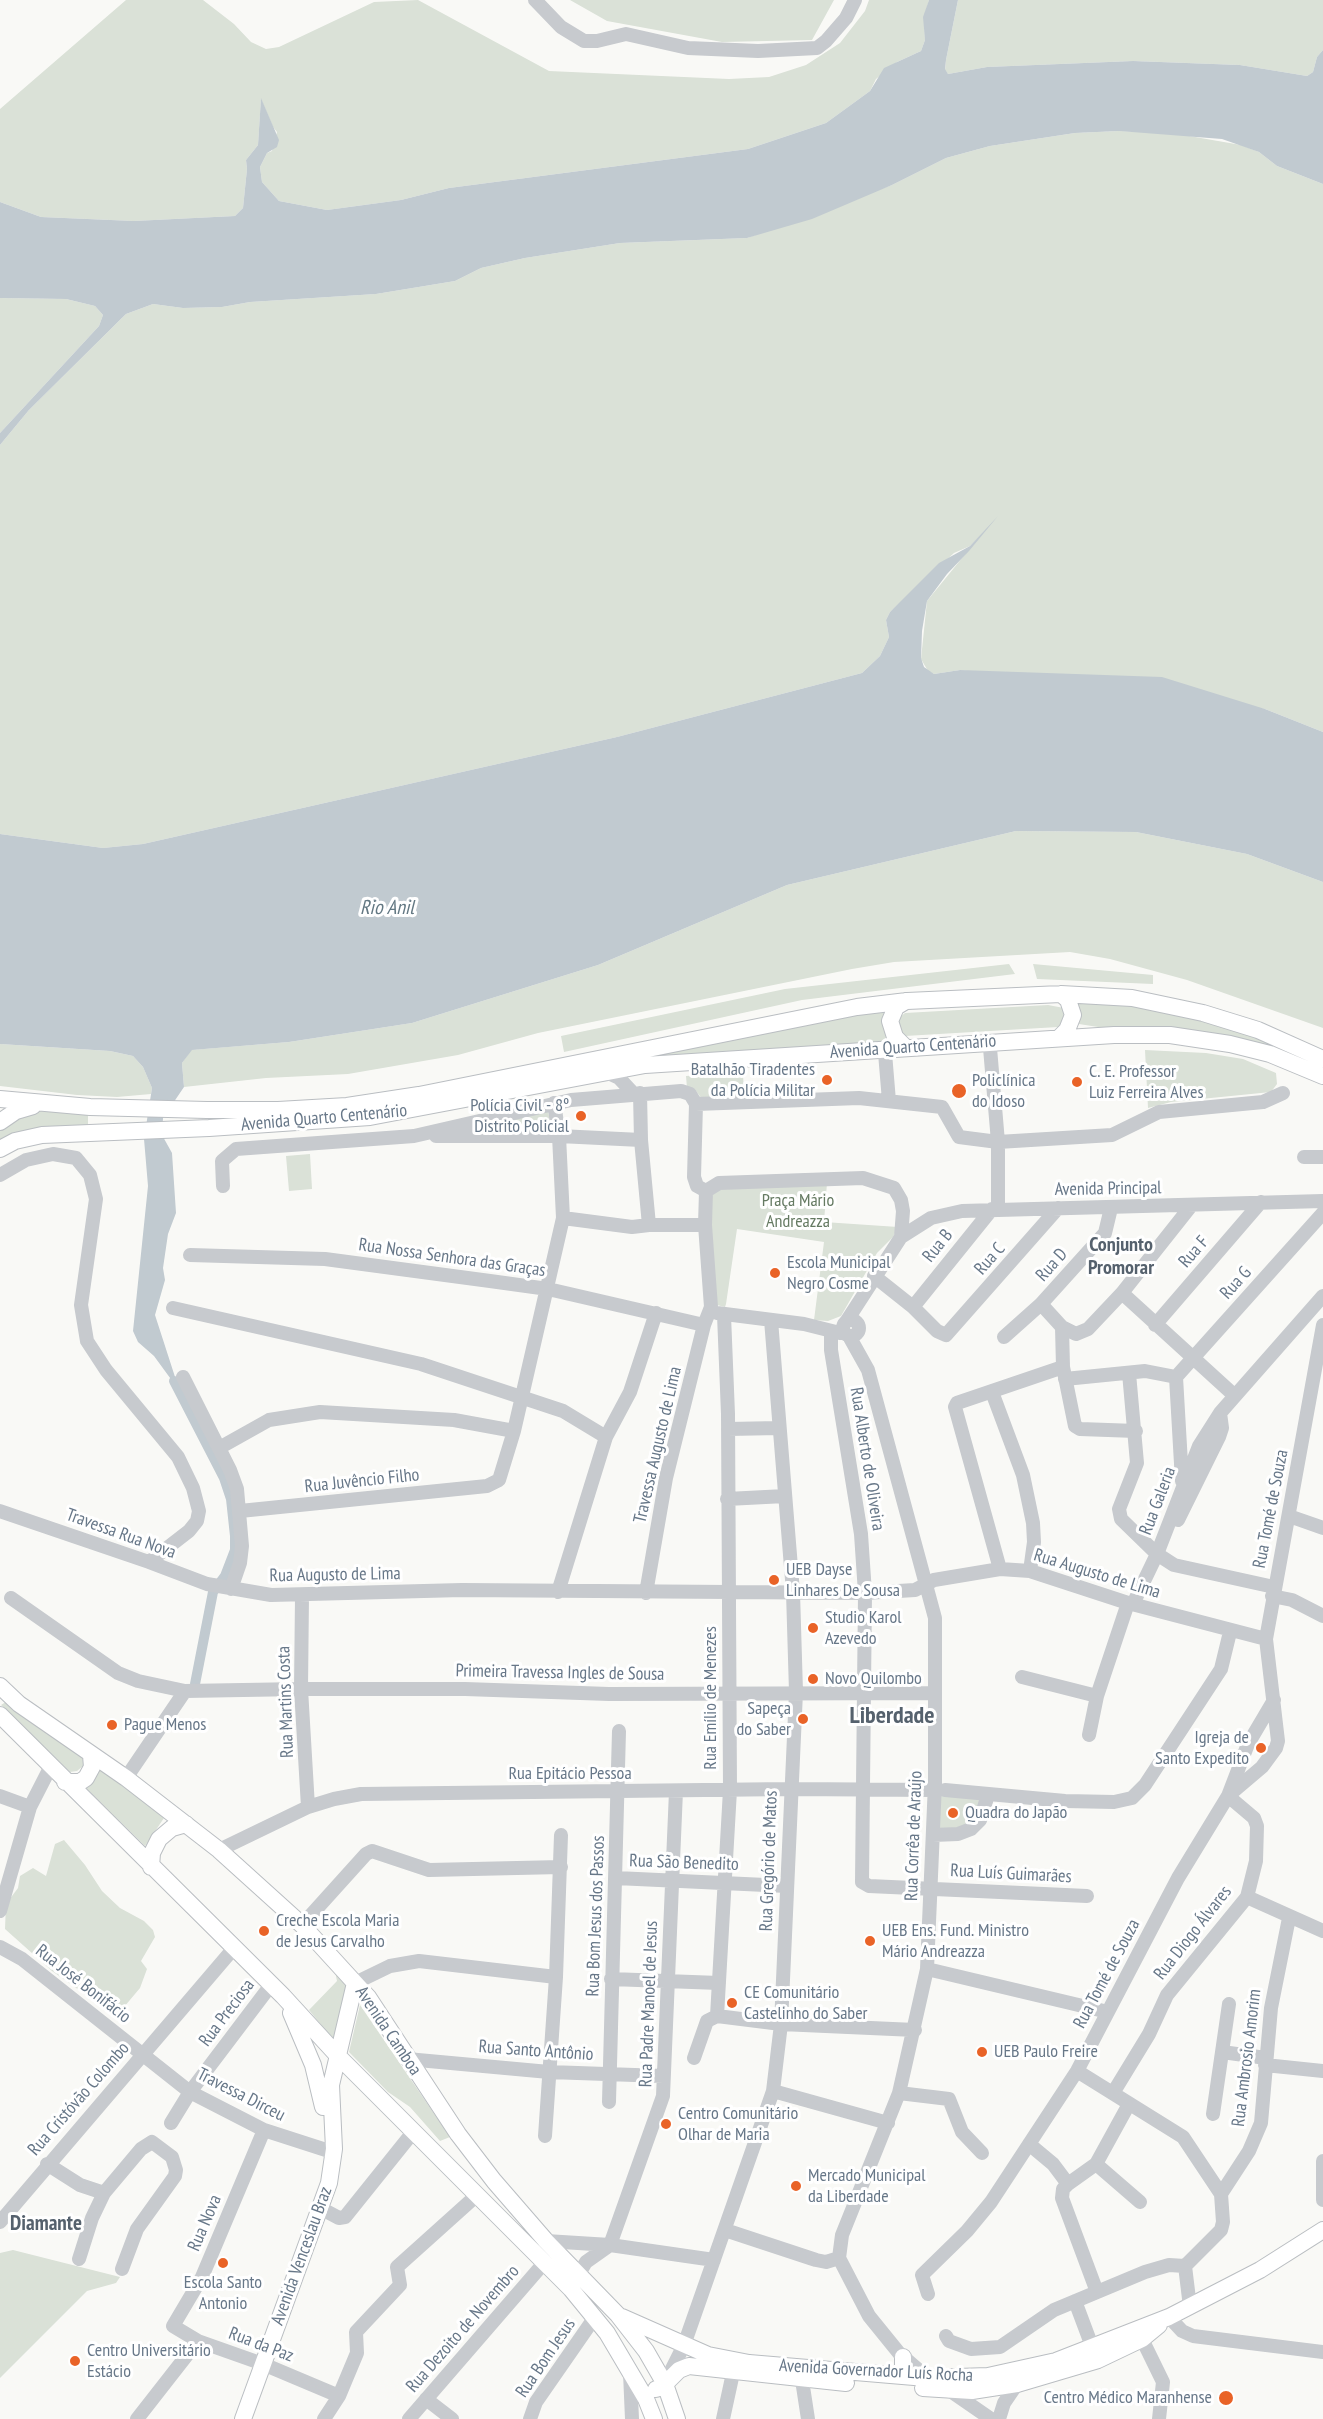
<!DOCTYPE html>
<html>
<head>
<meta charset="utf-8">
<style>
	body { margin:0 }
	canvas { display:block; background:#f9f9f6 }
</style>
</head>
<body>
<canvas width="1323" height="2419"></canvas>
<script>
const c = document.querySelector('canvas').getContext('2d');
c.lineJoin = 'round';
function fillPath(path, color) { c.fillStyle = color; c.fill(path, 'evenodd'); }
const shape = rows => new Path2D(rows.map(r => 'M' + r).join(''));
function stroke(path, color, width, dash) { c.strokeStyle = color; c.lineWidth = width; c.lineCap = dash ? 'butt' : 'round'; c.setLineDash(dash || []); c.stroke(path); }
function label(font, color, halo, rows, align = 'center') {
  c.font = font + ' "PT Sans Narrow",sans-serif'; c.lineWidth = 6; c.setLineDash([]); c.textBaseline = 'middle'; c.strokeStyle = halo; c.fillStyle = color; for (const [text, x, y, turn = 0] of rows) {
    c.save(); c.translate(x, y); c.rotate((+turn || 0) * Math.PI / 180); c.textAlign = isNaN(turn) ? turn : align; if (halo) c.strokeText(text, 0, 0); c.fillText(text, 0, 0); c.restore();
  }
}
const green = shape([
	[126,0,203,0,234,24,251,42,266,49,279,47,374,2,418,0,549,71,729,79,769,77,806,65,840,43,865,11,869,0,929,0,924,17,925,40,921,51,897,62,876,79,870,91,826,123,748,149,449,188,401,200,327,210,279,201,262,182,260,167,267,153,272,151,277,132,273,127,261,99,258,145,246,160,247,169,243,208,235,216,134,221,41,217,0,202,0,109],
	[570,0,834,0,812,40,722,42,607,21],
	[958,0,1323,0,1323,50,1317,57,1313,72,1307,76,1240,65,1133,61,987,67,948,74,945,70,946,60],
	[1119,131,1172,133,1241,145,1259,152,1277,166,1323,184,1323,732,1265,709,960,670,934,674,928,671,921,659,927,601,980,536,970,546,954,553,890,612,886,620,889,637,880,656,862,673,617,737,143,844,103,848,0,834,0,445,29,410,126,314,153,304,183,308,222,307,250,302,376,294,455,281,481,268,525,258,620,243,747,238,892,185,946,158,990,146,1075,133],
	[0,298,66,299,95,306,103,315,99,326,0,433],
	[1016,831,1136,832,1247,854,1323,882,1323,1028,1187,980,1110,959,1070,952,894,962,852,969,538,1033,458,1055,348,1074,266,1078,184,1087,182,1063,191,1050,289,1042,412,1023,598,965,787,885],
	[1009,964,1015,974,802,1000,564,1052,561,1036,785,989],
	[1033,964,1153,975,1153,984,1037,979],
	[1075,1002,1141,1007,1189,1017,1245,1033,1286,1049,1284,1053,1157,1028,1098,1027,1079,1024],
	[1048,1005,1064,1008,1068,1018,1058,1027,905,1036,902,1036,894,1022,905,1013],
	[886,1010,883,1022,886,1038,877,1044,654,1059,657,1053],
	[0,1044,110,1051,133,1056,143,1067,152,1088,151,1094,117,1097,77,1095,0,1086],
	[1145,1050,1206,1053,1243,1059,1276,1073,1277,1084,1271,1092,1171,1102,1148,1108],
	[743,1073,744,1097,702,1099,696,1091,687,1088,686,1076],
	[35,1111,88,1113,88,1126,0,1141,0,1129,13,1119],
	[548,1111,552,1132,451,1131],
	[310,1154,312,1189,289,1191,286,1156],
	[827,1183,824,1222,898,1227,893,1237,877,1253,841,1316,828,1321,814,1320,824,1242,737,1229,726,1304,725,1307,717,1305,710,1238,709,1197,722,1188],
	[9,1700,85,1758,83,1766,77,1771,70,1772,1,1705],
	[100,1768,164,1818,145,1846,86,1788],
	[940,1795,983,1798,980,1813,968,1828,939,1831],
	[64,1840,85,1865,102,1891,120,1908,144,1921,153,1930,155,1937,141,1961,147,1969,140,1988,119,2013,113,2014,52,1971,5,1929,6,1904,18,1888,20,1876,33,1868,46,1876,55,1844],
	[334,1967,346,1981,348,1989,336,2043,309,2010,337,1981],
	[360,2005,450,2137,440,2141,410,2107,388,2092,349,2052],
	[13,2250,120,2277,116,2283,87,2291,0,2378,0,2253]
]);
const water = shape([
	[929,0,958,0,946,60,945,69,948,74,987,67,1133,61,1240,65,1307,76,1313,72,1317,57,1323,50,1323,184,1277,166,1259,152,1222,139,1119,131,1075,133,990,146,946,158,892,185,812,219,747,238,620,243,525,258,481,268,455,281,376,294,250,302,222,307,183,308,153,304,126,314,29,410,0,445,0,433,99,326,103,315,95,306,66,299,0,298,0,202,41,217,134,221,235,216,243,208,247,169,246,160,258,145,261,98,279,140,277,147,267,153,260,167,262,182,279,201,327,210,401,200,449,188,748,149,826,123,870,91,884,68,921,51,925,40,923,17],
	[998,516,969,551,947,574,927,601,922,631,921,658,924,667,934,674,960,670,1162,677,1265,709,1323,732,1323,882,1247,854,1136,832,1016,831,787,885,598,965,412,1023,289,1042,192,1050,182,1063,184,1087,163,1118,162,1135,172,1153,176,1213,168,1234,163,1268,165,1280,155,1315,176,1380,173,1382,154,1356,138,1342,133,1331,148,1186,144,1139,152,1088,143,1067,133,1056,110,1051,0,1044,0,834,103,848,143,844,617,737,862,673,880,656,889,637,886,620,890,612,939,563,970,546]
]);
const canal = shape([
	[174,1381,224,1478,231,1499,235,1536,235,1550,225,1576,213,1592,195,1684]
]);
const minor = shape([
	[535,0,561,27,584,41,597,41,626,34,688,48,758,51,817,48,826,41,846,18,855,0],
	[991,1042,990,1048,998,1142,998,1209],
	[887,1049,885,1053,889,1101],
	[606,1072,619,1078,633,1093],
	[640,1093,641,1140,649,1225],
	[696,1104,859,1098,942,1107,959,1137,998,1142,1112,1135,1159,1112,1263,1102,1283,1093],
	[436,1136,559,1136,641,1140],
	[1304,1157,1323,1157],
	[0,1175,26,1160,53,1154,76,1158,90,1175,96,1199,81,1305,87,1341,106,1370,178,1457,193,1488,199,1511,197,1521,189,1531,149,1562],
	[223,1186,222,1161,236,1149,414,1136,571,1100,681,1091,690,1094,696,1104,694,1177,697,1186,706,1191],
	[706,1191,719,1183,863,1178,894,1188,901,1200,903,1211,901,1237,846,1322],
	[563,1218,632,1227,649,1225,705,1225],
	[901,1237,931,1218,962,1211,1323,1201],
	[190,1255,325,1259,490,1281,548,1289,704,1325],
	[874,1276,913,1307,937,1331,946,1335,1058,1208],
	[1122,1293,1235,1396],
	[1041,1304,1062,1327,1063,1367,1075,1426,1080,1429,1136,1431],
	[913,1307,992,1209],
	[173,1308,421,1364,563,1411,606,1437],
	[717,1313,804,1324,840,1333],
	'843 1328a8 8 0 1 1 16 0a8 8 0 1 1-16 0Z',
	[1155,1325,1261,1202],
	[1062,1327,1076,1334,1088,1329,1122,1293,1191,1206],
	[831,1331,831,1350,861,1534,865,1593,862,1882,869,1886,1087,1896],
	[849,1336,868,1370,935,1618,935,1783,927,1969,899,2093,842,2235,839,2258,869,2316,899,2353,929,2379],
	[1004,1337,1041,1304,1105,1233,1111,1208],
	[1129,1373,1137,1463,1119,1509,1121,1519,1157,1554,1174,1565,1274,1587],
	[183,1377,230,1470,237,1489,242,1546,240,1563,231,1589],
	[1176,1377,1323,1213],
	[1176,1377,1182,1481],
	[1065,1379,1145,1371,1176,1377],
	[992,1392,1023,1475,1033,1523,1034,1542,1030,1571],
	[728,1429,779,1428],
	[219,1448,269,1420,320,1412,454,1420,514,1431],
	[727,1499,785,1496],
	[0,1511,149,1562,207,1584,271,1595,462,1590,865,1593,915,1590,934,1580,1000,1569,1030,1571,1128,1603,1266,1639],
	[240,1511,487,1486,499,1480,514,1431,563,1218,559,1136,554,1103],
	[1289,1516,1323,1528],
	[1178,1520,1219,1437,1222,1428,1220,1413],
	[1000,1569,955,1407,957,1403,1063,1367],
	[558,1592,606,1437,630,1392,656,1313],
	[646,1593,666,1478,704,1325,711,1307,705,1225,706,1191],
	[302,1596,301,1689,308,1807],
	[1272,1596,1292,1600,1323,1616],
	[11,1598,118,1673,138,1681,185,1691,301,1689,465,1689,609,1694,935,1693],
	[1133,1604,1157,1554,1199,1446,1220,1413,1323,1296],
	[1022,1677,1097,1696],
	[1089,1735,1097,1696,1128,1603],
	[126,1778,185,1691],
	[945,1790,1065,1801,1114,1802,1132,1798,1145,1785,1221,1669,1230,1632],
	[1229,1795,1262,1767,1276,1748,1278,1741,1266,1639,1323,1325],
	[0,1796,30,1807],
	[933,1835,958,1834,971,1829,980,1820,988,1795],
	[219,1850,308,1807,334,1799,361,1794,790,1789,934,1790],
	[616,1878,787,1886],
	[1247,1897,1323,1931],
	[0,1911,30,1807,51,1766],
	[302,1925,366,1854,372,1851,429,1870,561,1867],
	[0,1947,22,1959,190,2092,264,2130,326,2150,334,2149],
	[927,1969,1108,2012],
	[611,1979,719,1983],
	[355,1983,390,1966,419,1961,556,1977],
	[717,2016,730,1790,728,1414,724,1315],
	[717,2016,781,2024,915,2030],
	[1222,2052,1266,2058],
	[694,2058,707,2021,717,2016],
	[407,2059,549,2072,663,2076],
	[1265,2065,1323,2071],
	[1077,2071,1183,2137,1221,2194,1223,2222,1221,2230,1185,2266,1190,2307],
	[773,2091,888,2123],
	[899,2093,949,2099,962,2132,982,2153],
	[1113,2093,1149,2034,1167,1995,1247,1897,1256,1861,1257,1826,1254,1818,1228,1796],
	[609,2102,619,1731],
	[1213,2114,1229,2004],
	[171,2123,190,2092,271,1985],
	[264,2130,202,2277,173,2326,198,2341,263,2364,339,2396],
	[545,2136,556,1977,561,1835],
	[1029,2144,1053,2164,1068,2184,1063,2189,1062,2198,1097,2292],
	[1323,2161,1323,2200],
	[47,2164,80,2185,104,2193],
	[1096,2164,1140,2202],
	[1068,2184,1096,2164,1129,2104],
	[1221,2194,1249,2151,1261,2123,1271,2008,1289,1918],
	[322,2209,339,2218,345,2217,414,2131],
	[0,2222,234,1948],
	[725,2230,816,2260,826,2262,839,2258],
	[546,2241,610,2245,714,2260],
	[79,2259,92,2218,104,2193,141,2149,152,2142,172,2157,176,2170,175,2176,137,2229,122,2269],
	[574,2282,586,2262,610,2245,663,2096,676,1791],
	[928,2294,922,2275,967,2231,991,2202,1077,2071,1178,1878,1228,1796,1248,1744,1274,1700],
	[1075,2301,1093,2349],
	[1169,2317,1182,2331,1193,2336,1323,2352],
	[946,2336,949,2341,971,2349,1000,2347,1054,2310,1145,2272,1169,2265,1185,2266],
	[1142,2339,1163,2382,1159,2419],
	[630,2373,632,2419],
	[668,2377,684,2345,773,2091,781,2024,796,1692,793,1592,771,1320],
	[802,2380,808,2419],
	[949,2390,991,2419],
	[426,2399,452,2419],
	[137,2419,198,2341],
	[324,2419,339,2396,357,2353,356,2332,400,2285,397,2267,476,2196],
	[409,2419,544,2263],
	[530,2419,536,2402,595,2317],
	[723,2419,733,2373],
	[999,2419,1004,2403,1017,2384]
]);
const major = shape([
	[1059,1038,1067,1030,1073,1015,1068,1000,1061,994],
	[906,1048,895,1037,890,1021,896,1007,906,1001],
	[0,1099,90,1107,207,1110,278,1110,347,1106,419,1095,857,1007,907,1001,1061,994,1132,998,1203,1013,1258,1030,1323,1059],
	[0,1122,16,1111,33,1106],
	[0,1149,15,1141,42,1135,209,1128,370,1117,645,1065,1114,1035,1170,1035,1230,1044,1270,1054,1323,1076],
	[0,1686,19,1704,126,1778,219,1850,302,1925,355,1983,368,1997,458,2134,494,2181,546,2241,618,2315,646,2351,665,2384,677,2419],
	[0,1715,283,1996,338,2056,571,2289,607,2333,646,2399,654,2419],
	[65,1782,80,1782,86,1778,92,1767,91,1755],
	[151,1867,152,1853,159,1839,172,1828,186,1824],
	[291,2013,313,2065,323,2107],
	[622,2317,708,2355,749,2363,926,2378,988,2376,1056,2361,1169,2317,1260,2270,1323,2230],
	[898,2375,903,2368,903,2357],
	[923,2388,972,2391,1017,2384,1098,2360,1142,2339,1159,2325],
	[656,2389,662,2387,679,2370,689,2366,846,2383],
	[243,2419,329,2183,334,2149,331,2085,355,1983]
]);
const markers = [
	[827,1080,6,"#e96327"],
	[1077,1082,6,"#e96327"],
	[959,1091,8,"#e96327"],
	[581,1116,6,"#e96327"],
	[775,1273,6,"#e96327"],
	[774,1580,6,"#e96327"],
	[813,1628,6,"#e96327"],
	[813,1679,6,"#e96327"],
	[803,1719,6,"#e96327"],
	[112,1725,6,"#e96327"],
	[1261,1748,6,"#e96327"],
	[953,1813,6,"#e96327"],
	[264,1931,6,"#e96327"],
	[870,1941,6,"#e96327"],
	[732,2003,6,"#e96327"],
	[982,2052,6,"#e96327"],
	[666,2124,6,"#e96327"],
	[796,2186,6,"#e96327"],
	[223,2263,6,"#e96327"],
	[75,2361,6,"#e96327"],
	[1226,2398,8,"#e96327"]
];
const streetNames = [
	["Avenida Quarto Centenário",913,1047,-4],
	["Avenida Quarto Centenário",324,1118,-5],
	["Avenida Principal",1108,1189,-1],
	["Rua B",938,1246,-51],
	["Rua F",1194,1252,-49],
	["Rua Nossa Senhora das Graças",452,1258,8],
	["Rua C",990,1259,-49],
	["Rua D",1052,1265,-48],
	["Rua G",1236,1283,-48],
	["Travessa Augusto de Lima",658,1445,-77],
	["Rua Alberto de Oliveira",867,1459,81],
	["Rua Juvêncio Filho",362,1481,-6],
	["Rua Galeria",1158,1501,-69],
	["Rua Tomé de Souza",1271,1509,-79],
	["Travessa Rua Nova",121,1534,20],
	["Rua Augusto de Lima",1097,1574,17],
	["Rua Augusto de Lima",335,1575,-1],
	["Primeira Travessa Ingles de Sousa",560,1673,1],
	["Rua Emílio de Menezes",711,1698,-90],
	["Rua Martins Costa",286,1702,-92],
	["Rua Epitácio Pessoa",570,1774],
	["Rua Corrêa de Araújo",914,1836,-88],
	["Rua Gregório de Matos",769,1861,-88],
	["Rua São Benedito",684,1863,2],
	["Rua Luís Guimarães",1011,1874,3],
	["Rua Bom Jesus dos Passos",596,1916,-88],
	["Rua Diogo Álvares",1193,1933,-52],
	["Rua Tomé de Souza",1107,1974,-62],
	["Rua José Bonifácio",83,1984,38],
	["Rua Padre Manoel de Jesus",649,2004,-88],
	["Rua Preciosa",227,2013,-53],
	["Avenida Camboa",388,2031,56],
	["Rua Santo Antônio",536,2051,4],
	["Rua Ambrosio Amorim",1247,2058,-83],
	["Travessa Dirceu",241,2095,27],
	["Rua Cristóvão Colombo",79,2099,-49],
	["Rua Nova",205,2223,-67],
	["Avenida Venceslau Braz",302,2256,-70],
	["Rua Dezoito de Novembro",463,2329,-49],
	["Rua da Paz",261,2345,21],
	["Rua Bom Jesus",546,2358,-56],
	["Avenida Governador Luís Rocha",876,2371,3]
];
const poiNames = [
	["Batalhão Tiradentes",815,1070,"right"],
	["da Polícia Militar",815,1091,"right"],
	["C. E. Professor",1089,1072],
	["Luiz Ferreira Alves",1089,1093],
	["Policlínica",972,1081],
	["do Idoso",972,1102],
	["Polícia Civil - 8º",569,1106,"right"],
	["Distrito Policial",569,1127,"right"],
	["Escola Municipal",787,1263],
	["Negro Cosme",787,1284],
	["UEB Dayse",786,1570],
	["Linhares De Sousa",786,1591],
	["Studio Karol",825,1618],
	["Azevedo",825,1639],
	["Novo Quilombo",825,1679],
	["Sapeça",791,1709,"right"],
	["do Saber",791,1730,"right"],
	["Pague Menos",124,1725],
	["Igreja de",1249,1738,"right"],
	["Santo Expedito",1249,1759,"right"],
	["Quadra do Japão",965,1813],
	["Creche Escola Maria",276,1921],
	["de Jesus Carvalho",276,1942],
	["UEB Ens. Fund. Ministro",882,1931],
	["Mário Andreazza",882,1952],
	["CE Comunitário",744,1993],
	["Castelinho do Saber",744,2014],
	["UEB Paulo Freire",994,2052],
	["Centro Comunitário",678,2114],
	["Olhar de Maria",678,2135],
	["Mercado Municipal",808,2176],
	["da Liberdade",808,2197],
	["Escola Santo",223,2283,"center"],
	["Antonio",223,2304,"center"],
	["Centro Universitário",87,2351],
	["Estácio",87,2372],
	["Centro Médico Maranhense",1212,2398,"right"]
];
const parkNames = [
	["Praça Mário",798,1201],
	["Andreazza",798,1222]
];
const waterNames = [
	["Rio Anil",387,908]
];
const neighbourhoodNames = [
	["Conjunto",1121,1245],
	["Promorar",1121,1268]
];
const quarterNames = [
	["Diamante",46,2224]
];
const districtNames = [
	["Liberdade",892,1716]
];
fillPath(green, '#dae1d7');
fillPath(water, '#c1cad0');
stroke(canal, '#c1cad0', 10);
stroke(major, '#babec2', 18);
stroke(minor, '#c7cace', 14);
stroke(major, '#fff', 16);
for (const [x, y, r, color] of markers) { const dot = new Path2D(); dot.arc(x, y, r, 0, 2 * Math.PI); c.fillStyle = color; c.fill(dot); stroke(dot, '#fff', 2); }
label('18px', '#677788', '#fff', streetNames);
label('18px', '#677788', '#fff', poiNames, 'left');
label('18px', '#657a62', '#fff', parkNames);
label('italic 20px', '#637883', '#fff', waterNames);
label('bold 20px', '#55616d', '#fff', neighbourhoodNames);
label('bold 21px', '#55616d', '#fff', quarterNames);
label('bold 24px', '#55616d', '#fff', districtNames);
</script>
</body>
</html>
